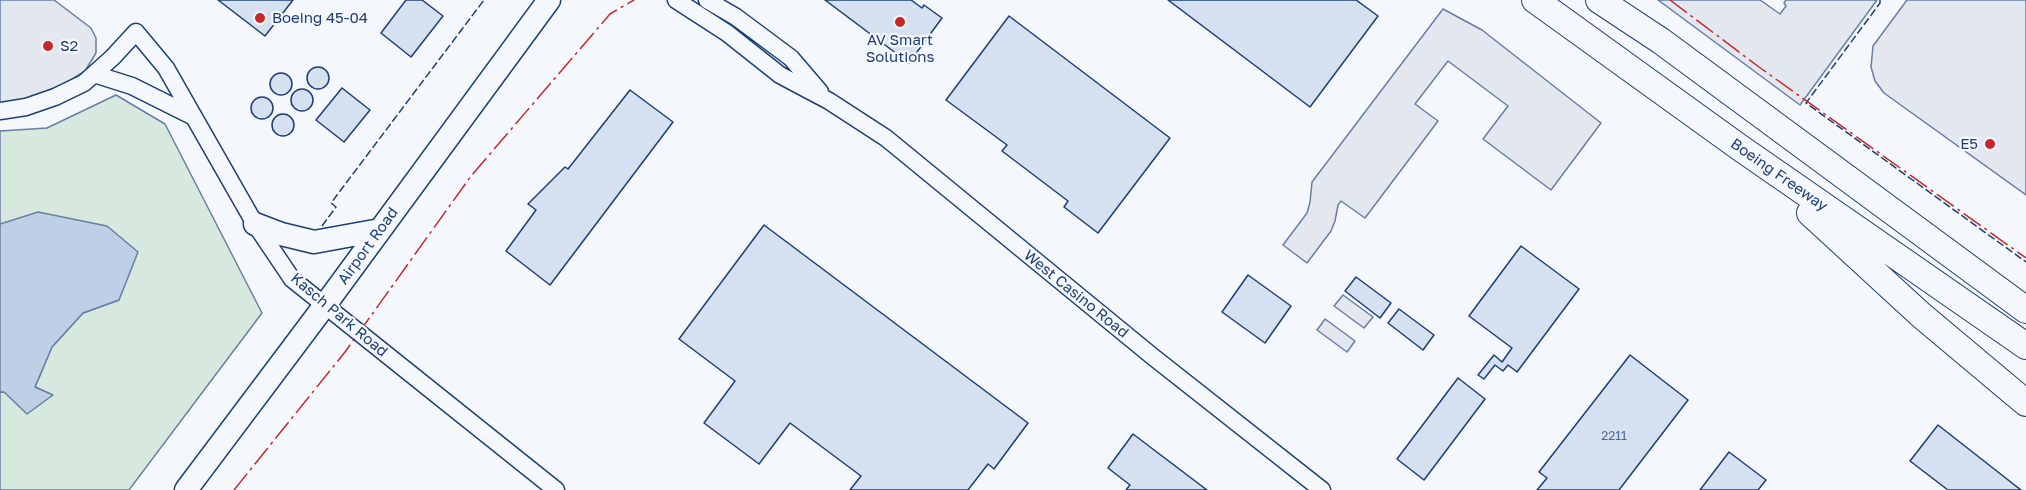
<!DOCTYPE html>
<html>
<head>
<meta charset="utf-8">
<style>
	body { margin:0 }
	canvas { display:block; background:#f4f7fb }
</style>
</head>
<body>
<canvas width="2026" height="490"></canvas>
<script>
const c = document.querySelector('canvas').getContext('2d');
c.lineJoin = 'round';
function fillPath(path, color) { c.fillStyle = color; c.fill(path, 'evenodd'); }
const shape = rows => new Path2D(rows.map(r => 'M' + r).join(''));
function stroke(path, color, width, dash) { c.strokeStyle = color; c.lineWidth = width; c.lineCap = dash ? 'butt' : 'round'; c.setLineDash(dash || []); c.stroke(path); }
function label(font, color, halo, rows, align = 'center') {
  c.font = font + ' "Golos Text",sans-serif'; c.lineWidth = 4.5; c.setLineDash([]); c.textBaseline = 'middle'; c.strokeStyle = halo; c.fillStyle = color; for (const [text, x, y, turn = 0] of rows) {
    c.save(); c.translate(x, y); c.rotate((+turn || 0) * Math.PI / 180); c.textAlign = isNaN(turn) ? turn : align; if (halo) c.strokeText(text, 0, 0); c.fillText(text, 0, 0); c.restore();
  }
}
const green = shape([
	[116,95,165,124,262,313,129,490,0,490,0,392,52,395,35,387,52,347,83,313,119,300,0,224,0,131,47,128,116,95]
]);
const parking = shape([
	[0,0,54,0,91,28,96,38,96,53,85,71,64,84,27,99,0,104,0,0],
	[1658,0,1760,0,1780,14,1786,6,1784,3,1786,0,1877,0,1800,105,1658,0],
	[1907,0,2026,0,2026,195,1884,93,1875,81,1871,67,1873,46,1907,0],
	[1443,9,1482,30,1601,123,1551,190,1483,139,1508,106,1448,61,1415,104,1438,121,1365,218,1341,201,1338,205,1335,221,1331,231,1307,263,1283,245,1307,213,1310,202,1312,182,1443,9],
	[1343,295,1373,317,1364,328,1334,306,1343,295],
	[1325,319,1355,341,1347,352,1317,330,1325,319]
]);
const water = shape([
	[38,212,107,226,138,252,119,300,83,313,52,347,35,387,53,395,27,414,4,392,0,392,0,224,38,212]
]);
const building = shape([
	[218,0,293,0,265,36,218,0],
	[406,0,422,0,443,16,411,57,381,33,406,0],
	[825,0,911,0,922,8,924,5,942,18,909,63,825,0],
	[1168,0,1356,0,1378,16,1310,107,1168,0],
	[1009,16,1170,138,1098,233,1064,207,1068,201,1002,151,1007,145,946,100,1009,16],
	'307 78a11 11 0 1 1 22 0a11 11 0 1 1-22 0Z',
	'270 84a11 11 0 1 1 22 0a11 11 0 1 1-22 0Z',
	[342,88,370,110,344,142,316,120,342,88],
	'291 100a11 11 0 1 1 22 0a11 11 0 1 1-22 0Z',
	[630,90,673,122,550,285,506,251,536,210,528,204,565,167,568,169,630,90],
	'251 108a11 11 0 1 1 22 0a11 11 0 1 1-22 0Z',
	'272 125a11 11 0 1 1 22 0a11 11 0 1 1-22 0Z',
	[764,225,1028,423,994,469,988,464,968,490,850,490,861,476,790,423,759,464,704,423,735,381,679,339,764,225],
	[1521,246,1579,289,1517,372,1508,365,1503,371,1495,365,1484,379,1478,375,1494,355,1502,362,1512,348,1469,316,1521,246],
	[1248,275,1291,306,1265,343,1222,312,1248,275],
	[1356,277,1391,303,1380,318,1345,291,1356,277],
	[1399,309,1434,335,1423,350,1388,323,1399,309],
	[1630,355,1688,400,1619,490,1537,490,1547,478,1539,472,1630,355],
	[1458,378,1485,399,1424,480,1397,459,1458,378],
	[1938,425,2021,490,1948,490,1910,461,1938,425],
	[1133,434,1207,490,1126,490,1130,485,1108,468,1133,434],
	[1729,452,1766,480,1758,490,1700,490,1729,452]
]);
const minor = shape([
	[676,0,727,33,780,75,829,101,886,138,1152,356,1322,490],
	[707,0,736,17,791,58,820,92],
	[94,74,132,86,194,117],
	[0,111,26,107,55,97,84,83,113,57,136,32,166,68,255,224,292,279,556,490]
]);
const major = shape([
	[255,224,281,234,314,242,380,230],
	[186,490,325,305,549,0]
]);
const highway = shape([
	[1535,0,1739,147,2026,346],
	[1599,0,1661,41,2026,310],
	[1810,213,1921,315,2026,403]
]);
const fence = shape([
	[1880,0,1880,3,1806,103,2026,262],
	[322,226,336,207,331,203,484,0]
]);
const power = shape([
	[1670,0,1759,67,2026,258],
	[234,490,345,352,471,176,610,14,634,0]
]);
const markers = [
	[260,18,6,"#c62828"],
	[900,22,6,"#c62828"],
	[48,46,6,"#c62828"],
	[1990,144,6,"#c62828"]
];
const numberNames = [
	["2211",1614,436]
];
const poiNames = [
	["Boeing 45-04",272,18],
	["AV Smart",900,40,"center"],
	["Solutions",900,57,"center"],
	["S2",60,46],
	["E5",1978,144,"right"]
];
const streetNames = [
	["Boeing Freeway",1779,175,35],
	["Airport Road",368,246,-54],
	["West Casino Road",1076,294,39],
	["Kasch Park Road",339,315,40]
];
fillPath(green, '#d7e8df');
stroke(green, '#687fa3', 1.5);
fillPath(parking, '#e3e8f0');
stroke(parking, '#687fa3', 1.5);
fillPath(water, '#bed0e5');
stroke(water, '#687fa3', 1.5);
fillPath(building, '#d5e0f0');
stroke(building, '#1d3f73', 1.5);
stroke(minor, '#1d3f73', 19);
stroke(major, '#1d3f73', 25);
stroke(highway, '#1d3f73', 28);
stroke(minor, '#f4f7fb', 16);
stroke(major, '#f4f7fb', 22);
stroke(highway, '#f4f7fb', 26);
stroke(fence, '#1d3f73', 1.5, [8, 3]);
stroke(power, '#c62828', 1.5, [21, 4.5, 3, 4.5]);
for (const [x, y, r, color] of markers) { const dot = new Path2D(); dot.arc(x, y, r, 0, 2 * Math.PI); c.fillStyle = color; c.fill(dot); stroke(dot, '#f4f7fb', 2); }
label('12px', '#4b6792', null, numberNames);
label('15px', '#1d3f73', '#f4f7fb', poiNames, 'left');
label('15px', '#1d3f73', '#f4f7fb', streetNames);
</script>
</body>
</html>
